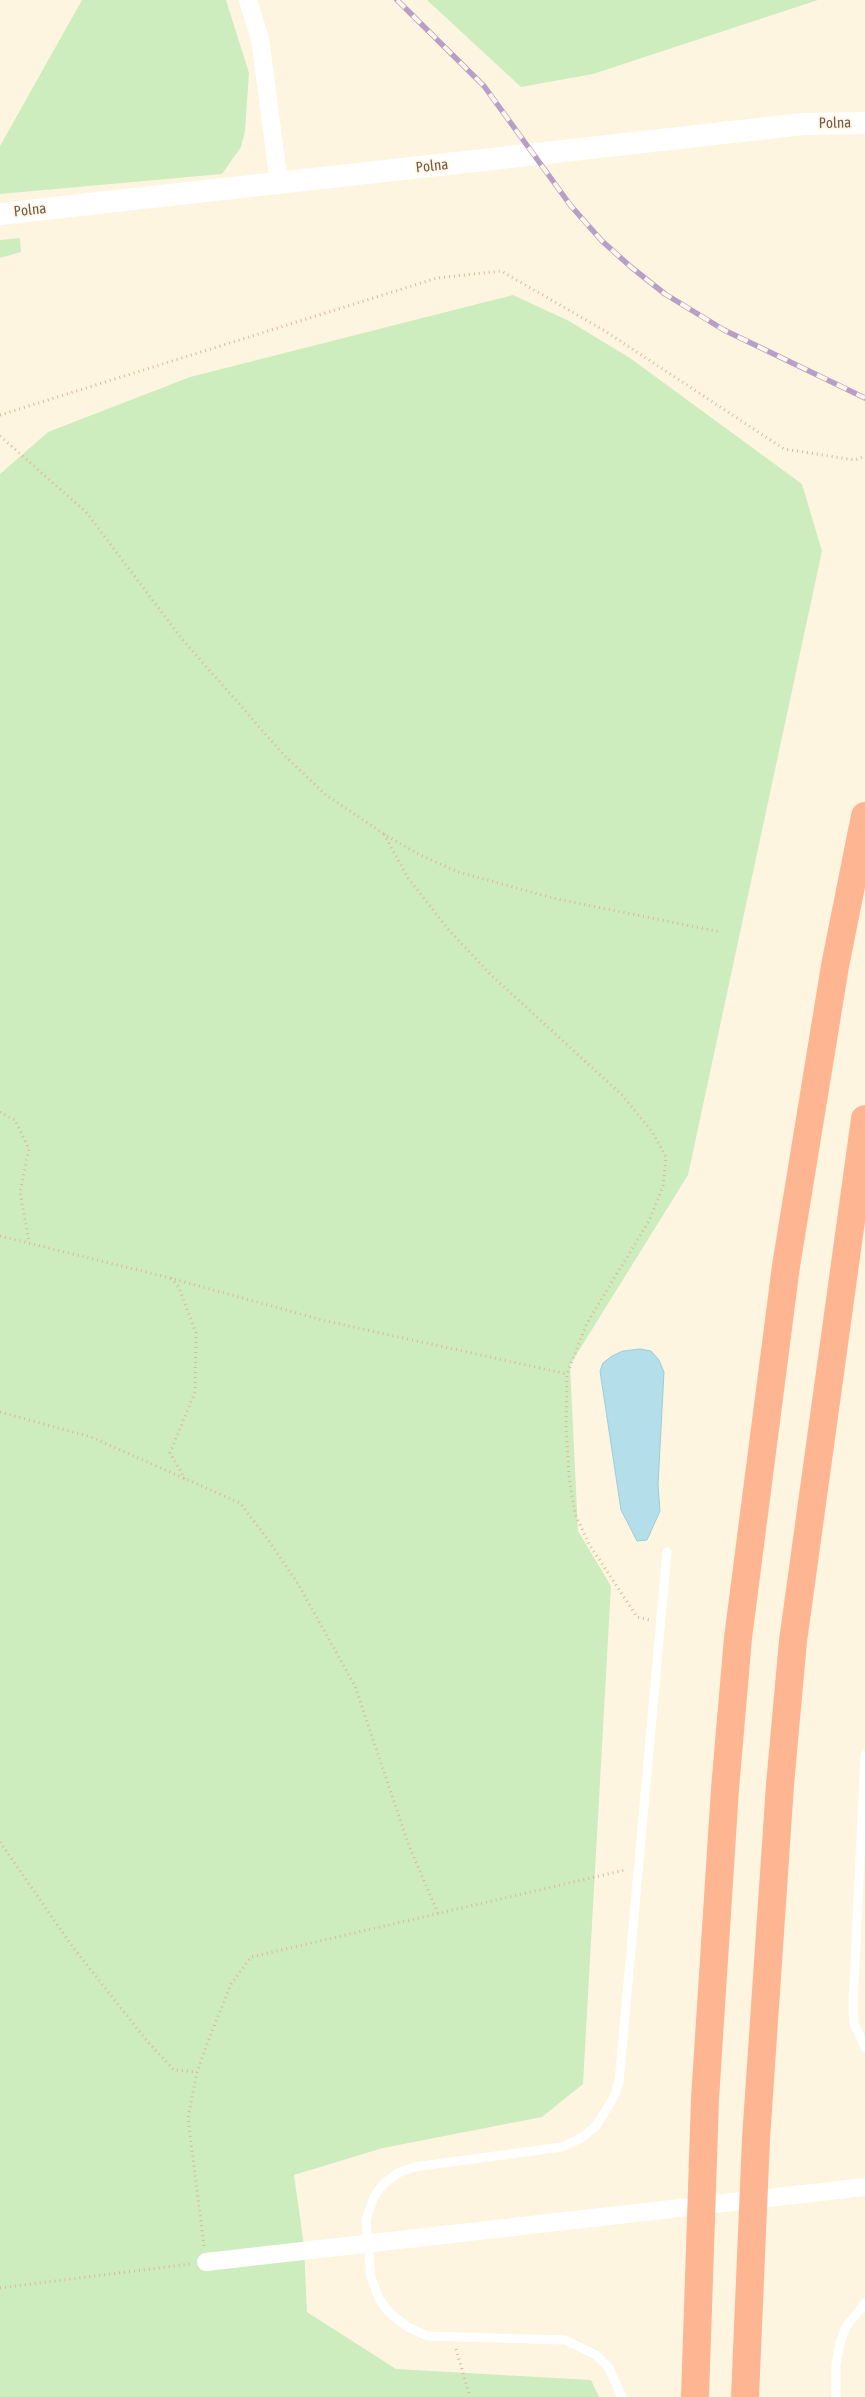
<!DOCTYPE html>
<html>
<head>
<meta charset="utf-8">
<style>
	body { margin:0 }
	canvas { display:block; background:#fef5e1 }
</style>
</head>
<body>
<canvas width="865" height="2397"></canvas>
<script>
const c = document.querySelector('canvas').getContext('2d');
c.lineJoin = 'round';
function fillPath(path, color) { c.fillStyle = color; c.fill(path, 'evenodd'); }
const shape = rows => new Path2D(rows.map(r => 'M' + r).join(''));
function stroke(path, color, width, dash) { c.strokeStyle = color; c.lineWidth = width; c.lineCap = dash ? 'butt' : 'round'; c.setLineDash(dash || []); c.stroke(path); }
function label(font, color, halo, rows, align = 'center') {
  c.font = font + ' "Asap Condensed",sans-serif'; c.lineWidth = 4; c.setLineDash([]); c.textBaseline = 'middle'; c.strokeStyle = halo; c.fillStyle = color; for (const [text, x, y, turn = 0] of rows) {
    c.save(); c.translate(x, y); c.rotate((+turn || 0) * Math.PI / 180); c.textAlign = isNaN(turn) ? turn : align; if (halo) c.strokeText(text, 0, 0); c.fillText(text, 0, 0); c.restore();
  }
}
const green = shape([
	[82,0,226,0,249,73,245,131,241,147,222,174,0,194,0,146],
	[427,0,818,0,593,74,521,87],
	[20,238,21,252,0,258,0,240],
	[513,295,569,321,630,358,802,484,822,551,688,1175,570,1365,578,1531,611,1586,583,2084,542,2117,383,2148,294,2175,304,2246,307,2312,396,2369,591,2380,599,2397,0,2397,0,474,48,432,190,377]
]);
const water = shape([
	[640,1349,651,1351,659,1360,664,1372,658,1485,660,1511,647,1540,637,1541,621,1510,600,1371,603,1363,612,1356,623,1351,640,1349]
]);
const path = shape([
	[0,415,437,278,501,271,605,331,784,449,855,460,865,456],
	[0,436,86,512,182,639,284,755,326,795,384,834,418,854,458,872,557,899,721,932],
	[384,834,408,878,448,929,491,975,622,1095,653,1133,666,1157,663,1186,649,1221,587,1323,567,1374,566,1428,569,1476,575,1514,589,1544,637,1617,650,1620],
	[0,1112,15,1120,29,1149,20,1192,29,1242],
	[0,1236,170,1278,326,1321,567,1374],
	[171,1278,179,1288,196,1333,195,1392,170,1453,185,1479],
	[0,1412,91,1437,240,1503,269,1541,298,1584,355,1686,409,1846,438,1913],
	[0,1842,72,1946,147,2041,174,2070,197,2072],
	[204,2246,188,2118,197,2072,209,2039,231,1984,251,1957,625,1870],
	[0,2288,190,2264],
	[456,2349,470,2397]
]);
const service = shape([
	[865,1755,853,2004,854,2023,865,2048],
	[622,2397,609,2368,596,2355,565,2340,427,2336,406,2326,388,2311,379,2299,371,2277,366,2220,374,2197,383,2184,398,2173,414,2167,562,2147,581,2138,596,2126,614,2097,619,2082,667,1552],
	[836,2397,836,2365,840,2343,846,2327,865,2303]
]);
const minor = shape([
	[248,0,260,39,279,183],
	[206,2262,865,2187]
]);
const tertiary = shape([
	[0,214,804,124,865,123]
]);
const motorway = shape([
	[695,2397,705,2099,725,1789,738,1638,786,1266,835,966,865,816],
	[745,2397,756,2139,780,1785,793,1641,865,1119]
]);
const rail = shape([
	[397,0,484,86,571,206,602,241,631,267,665,294,724,330,865,398]
]);
const streetNames = [
	["Polna",835,123,-1],
	["Polna",432,166,-6],
	["Polna",30,210,-6]
];
fillPath(green, '#ceedbe');
fillPath(water, '#b4dee9');
stroke(water, '#99cddc', 1);
stroke(path, '#dbb799', 3, [1, 4]);
stroke(service, '#fff', 9);
stroke(minor, '#fff', 18);
stroke(tertiary, '#fff', 22);
stroke(motorway, '#feb592', 28);
stroke(rail, '#b89fc8', 5.5);
stroke(rail, '#fff8e9', 4, [11]);
label('15px', '#775a46', '#fff8e9', streetNames);
</script>
</body>
</html>
